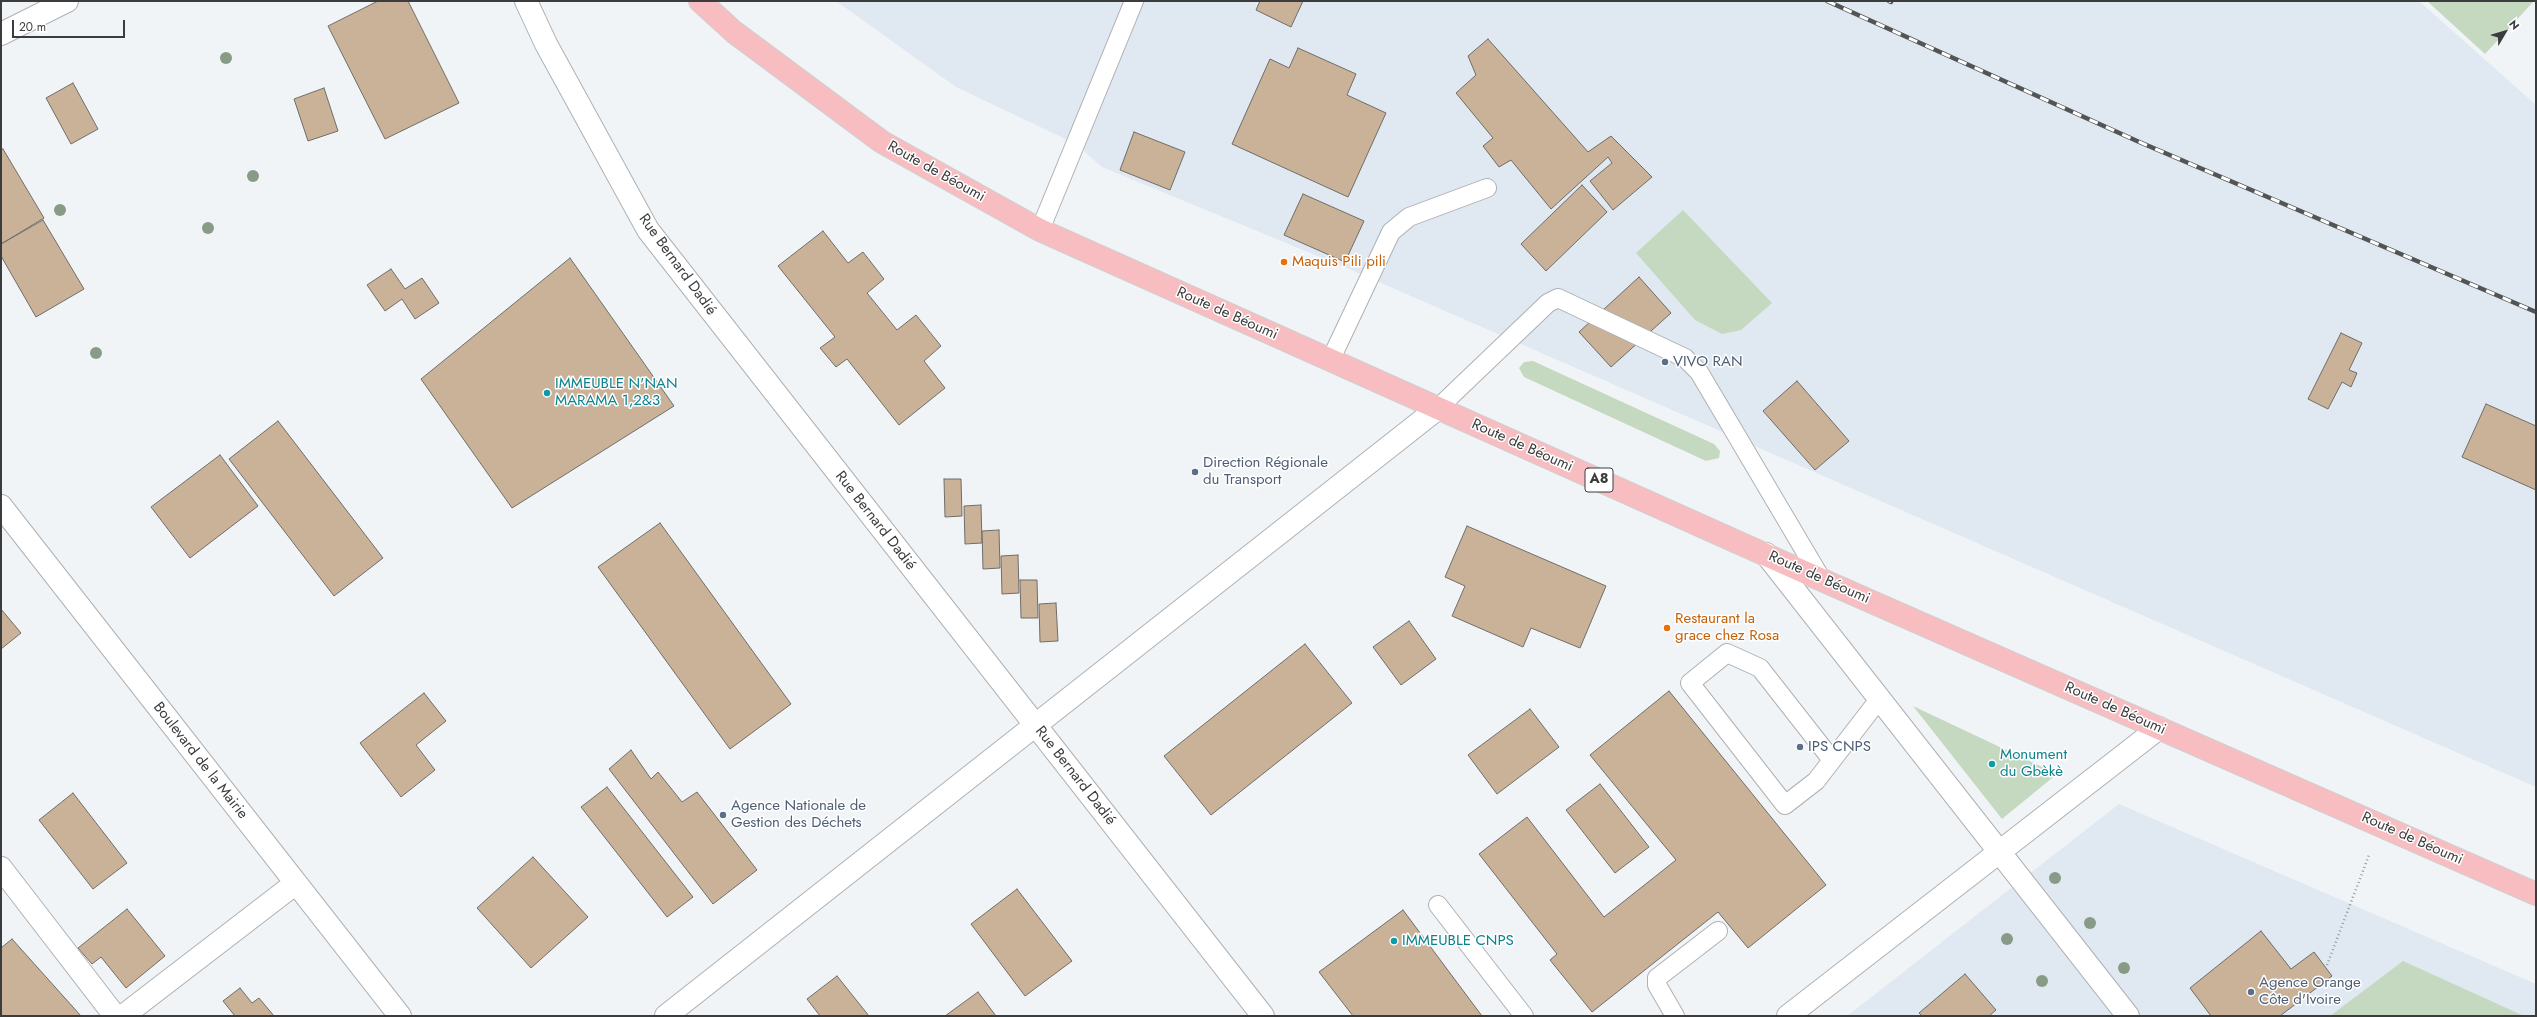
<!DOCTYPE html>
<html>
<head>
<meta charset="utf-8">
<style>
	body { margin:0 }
	#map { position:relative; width:2537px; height:1017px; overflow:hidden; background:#f1f4f7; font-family:Jost,sans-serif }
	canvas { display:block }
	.frame { position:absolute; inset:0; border:2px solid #3b3c3e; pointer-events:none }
	.north { position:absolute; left:2485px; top:12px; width:40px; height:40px; -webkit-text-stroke:3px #fff; paint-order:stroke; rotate:52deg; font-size:11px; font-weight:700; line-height:16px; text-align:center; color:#3b3c3e }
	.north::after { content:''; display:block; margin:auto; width:14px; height:18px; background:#3b3c3e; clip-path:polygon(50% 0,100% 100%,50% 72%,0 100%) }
	.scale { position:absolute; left:12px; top:20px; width:113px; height:18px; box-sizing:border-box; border:2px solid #3b3c3e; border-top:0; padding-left:5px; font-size:12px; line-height:14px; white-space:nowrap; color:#3b3c3e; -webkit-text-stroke:3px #fff; paint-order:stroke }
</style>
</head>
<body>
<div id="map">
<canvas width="2537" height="1017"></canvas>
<div class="frame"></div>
<div class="north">N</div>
<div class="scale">20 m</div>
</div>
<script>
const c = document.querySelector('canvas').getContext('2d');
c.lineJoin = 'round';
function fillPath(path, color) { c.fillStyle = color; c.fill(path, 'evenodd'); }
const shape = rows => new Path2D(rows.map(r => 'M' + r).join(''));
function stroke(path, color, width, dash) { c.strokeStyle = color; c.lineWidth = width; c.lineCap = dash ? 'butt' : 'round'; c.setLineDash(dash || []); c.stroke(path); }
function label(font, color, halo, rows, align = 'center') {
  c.font = font + ' Jost,sans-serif'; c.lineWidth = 3; c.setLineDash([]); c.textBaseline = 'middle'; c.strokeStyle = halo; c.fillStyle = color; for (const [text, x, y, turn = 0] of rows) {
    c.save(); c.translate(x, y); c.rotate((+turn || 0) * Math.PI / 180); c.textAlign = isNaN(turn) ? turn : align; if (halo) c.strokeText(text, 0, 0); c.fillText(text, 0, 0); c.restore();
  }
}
const built = shape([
	[836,1,2419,1,2536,105,2536,787,1349,269,1102,167,1076,144,956,87],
	[2119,804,2536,984,2536,1016,1847,1016]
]);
const green = shape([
	[2427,1,2534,1,2485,54],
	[1683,210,1772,303,1741,330,1722,334,1695,320,1636,253],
	[1533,361,1714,444,1720,451,1719,458,1706,461,1524,377,1519,368,1524,362],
	[1913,706,2057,774,2002,819],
	[2403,961,2524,1016,2330,1016]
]);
const building = shape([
	[378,1,408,1,459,103,385,139,328,26,378,1],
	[1260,1,1303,1,1291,27,1256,10,1260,1],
	[1488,39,1588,152,1611,136,1652,177,1613,210,1590,181,1612,163,1608,157,1551,209,1511,160,1499,167,1483,146,1493,138,1456,93,1476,75,1468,56,1488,39],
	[1298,48,1356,74,1347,95,1386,113,1348,197,1232,144,1270,59,1289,68,1298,48],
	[73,83,98,129,71,144,46,98,73,83],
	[324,88,338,131,308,141,294,99,324,88],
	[1134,132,1185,152,1170,190,1120,170,1134,132],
	[3,149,44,218,1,244,1,150,3,149],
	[1582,185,1607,212,1546,271,1521,244,1582,185],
	[1303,194,1364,221,1345,262,1284,235,1303,194],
	[43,220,84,289,36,317,1,256,1,244,43,220],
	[823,231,848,263,863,252,884,279,867,293,897,330,916,315,941,346,924,361,945,388,899,425,847,359,836,367,820,348,835,337,778,266,823,231],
	[570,258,674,406,512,508,421,379,570,258],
	[391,269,405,289,422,278,439,303,415,319,402,299,385,311,367,285,391,269],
	[1639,277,1671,313,1611,367,1579,332,1639,277],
	[2341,333,2362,343,2349,370,2357,373,2351,387,2342,382,2328,409,2308,399,2341,333],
	[1797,381,1849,441,1815,470,1763,411,1797,381],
	[2486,404,2536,426,2536,490,2462,457,2486,404],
	[278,421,383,558,334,596,229,459,278,421],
	[220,455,258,506,190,558,151,507,220,455],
	[944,479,961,479,962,516,945,517,944,479],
	[981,505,982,543,965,544,964,506,981,505],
	[660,523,791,704,730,749,598,567,660,523],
	[1467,526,1606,586,1580,648,1531,628,1523,647,1452,616,1465,586,1445,577,1467,526],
	[999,530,1000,568,983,569,982,531,999,530],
	[1018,555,1019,593,1002,594,1001,556,1018,555],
	[1020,580,1037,580,1038,618,1021,618,1020,580],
	[1056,603,1058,641,1040,642,1039,604,1056,603],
	[1,609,21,633,1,649,1,609],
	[1409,621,1436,659,1401,685,1373,647,1409,621],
	[1305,644,1352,703,1211,815,1164,756,1305,644],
	[1669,691,1826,885,1748,948,1718,912,1592,1012,1550,960,1557,954,1479,854,1527,817,1604,917,1676,860,1590,755,1669,691],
	[424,693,446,721,416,745,435,770,401,797,360,743,424,693],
	[1530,709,1559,747,1497,794,1468,755,1530,709],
	[631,750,651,779,658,772,682,802,697,792,757,870,713,904,609,769,631,750],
	[1600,784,1649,847,1615,873,1566,810,1600,784],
	[607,787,693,897,667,917,581,807,607,787],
	[73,793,127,863,93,889,39,820,73,793],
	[533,857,588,917,531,968,477,908,533,857],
	[1017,889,1072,961,1025,996,971,924,1017,889],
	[127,909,165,956,126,988,101,957,92,964,78,948,127,909],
	[1403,910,1482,1016,1353,1016,1319,972,1403,910],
	[2261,931,2291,969,2314,952,2332,976,2280,1016,2211,1016,2190,988,2261,931],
	[12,939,81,1016,1,1016,1,948,12,939],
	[1965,974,1996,1010,1989,1016,1922,1016,1919,1013,1965,974],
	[837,976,869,1016,820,1016,807,999,837,976],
	[240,988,252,1003,259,998,274,1016,235,1016,223,1001,240,988],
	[978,992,996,1016,945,1016,978,992]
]);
const path = shape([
	[2327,965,2369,855]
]);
const service = shape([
	[1040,230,1134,1],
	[1330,361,1391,232,1409,217,1487,188],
	[1437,409,1548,303,1558,298,1685,358,1699,372,1822,580],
	[1832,760,1760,668,1727,653,1690,683,1785,805,1816,781,1880,698],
	[1438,905,1524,1016],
	[1675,1016,1657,985,1657,978,1718,931]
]);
const minor = shape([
	[526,1,546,44,648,230,1263,1016],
	[1,34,67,1],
	[1,506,400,1016],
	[1766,554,2128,1016],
	[1,868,115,1016],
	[123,1016,296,883],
	[666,1016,1437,409],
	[1788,1016,2159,728]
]);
const primary = shape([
	[700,1,734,32,882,142,1040,230,1822,580,2536,894]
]);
const rail = shape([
	[1827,1,2137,141,2536,312],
	[1889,1,1891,2]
]);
const trees = [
	[226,58],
	[253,176],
	[60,210],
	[208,228],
	[96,353],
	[2055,878],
	[2090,923],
	[2007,939],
	[2124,968],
	[2042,981]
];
const markers = [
	[1284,262,4,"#e8710a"],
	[1665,362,4,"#5c6f8a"],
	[547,393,4,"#0f9aa8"],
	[1195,472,4,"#5c6f8a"],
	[1667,628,4,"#e8710a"],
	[1800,747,4,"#5c6f8a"],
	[1992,764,4,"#0f9aa8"],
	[723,815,4,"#5c6f8a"],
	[1394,941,4,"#0f9aa8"],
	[2251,992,4,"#5c6f8a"]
];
const shields = [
	[1599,480,28]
];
const shieldNames = [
	["A8",1599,480]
];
const streetNames = [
	["Route de Béoumi",936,172,29],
	["Rue Bernard Dadié",677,265,54],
	["Route de Béoumi",1227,314,24],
	["Route de Béoumi",1522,446,24],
	["Rue Bernard Dadié",875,521,52],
	["Route de Béoumi",1819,578,24],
	["Route de Béoumi",2115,709,24],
	["Boulevard de la Mairie",200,761,52],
	["Rue Bernard Dadié",1075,776,52],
	["Route de Béoumi",2412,839,24]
];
const foodNames = [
	["Maquis Pili pili",1292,262],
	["Restaurant la",1675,619],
	["grace chez Rosa",1675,636]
];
const serviceNames = [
	["VIVO RAN",1673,362],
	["Direction Régionale",1203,463],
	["du Transport",1203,480],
	["IPS CNPS",1808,747],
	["Agence Nationale de",731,806],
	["Gestion des Déchets",731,823],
	["Agence Orange",2259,983],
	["Côte d'Ivoire",2259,1000]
];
const cultureNames = [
	["IMMEUBLE N'NAN",555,384],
	["MARAMA 1,2&3",555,401],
	["Monument",2000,755],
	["du Gbèkè",2000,772],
	["IMMEUBLE CNPS",1402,941]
];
fillPath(built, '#e0e8f1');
fillPath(green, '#c5d9c1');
fillPath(building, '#c9b298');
stroke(building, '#6f6d6a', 1);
stroke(service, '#aeb1b4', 20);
stroke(minor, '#aeb1b4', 24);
stroke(primary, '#d0d0d1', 24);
stroke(path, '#96989b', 2.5, [1, 3]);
stroke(service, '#fff', 18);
stroke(minor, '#fff', 22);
stroke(primary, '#f8bdc0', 22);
stroke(rail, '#535456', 4.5);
stroke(rail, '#fff', 3, [9]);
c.fillStyle = '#889b87';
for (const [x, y] of trees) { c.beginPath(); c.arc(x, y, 6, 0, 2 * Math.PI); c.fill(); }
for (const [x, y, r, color] of markers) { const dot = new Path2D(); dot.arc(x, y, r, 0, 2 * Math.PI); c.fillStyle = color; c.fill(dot); stroke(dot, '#fff', 1.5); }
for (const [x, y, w] of shields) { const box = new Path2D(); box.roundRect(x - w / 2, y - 12, w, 24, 3); c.fillStyle = '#fff'; c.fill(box); stroke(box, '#3b3c3e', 1); }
label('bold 14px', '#3b3c3e', null, shieldNames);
label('15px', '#3b3c3e', '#fff', streetNames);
label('15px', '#c56008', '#fff', foodNames, 'left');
label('15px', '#4e5e75', '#fff', serviceNames, 'left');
label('15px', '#0d838f', '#fff', cultureNames, 'left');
</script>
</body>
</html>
